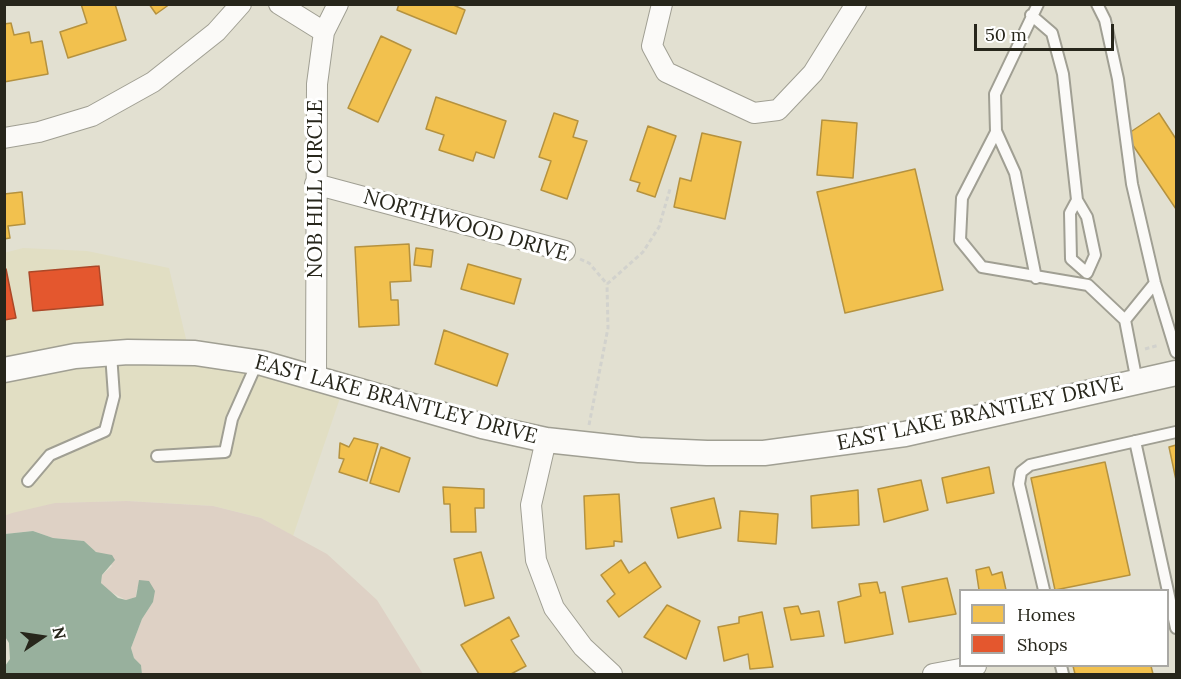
<!DOCTYPE html>
<html>
<head>
<meta charset="utf-8">
<style>
	body { margin:0 }
	#map { position:relative; width:1181px; height:679px; overflow:hidden; background:#e2e0d1; font-family:Lora,serif }
	canvas { display:block }
	.frame { position:absolute; inset:0; border:6px solid #27261b; pointer-events:none }
	.legend { position:absolute; left:959px; top:589px; width:210px; height:78px; box-sizing:border-box; background:#fff; border:2px solid #a9a8a4; margin:0; padding:8px 10px; list-style:none; font-size:18px; color:#27261b }
	.legend li { display:flex; align-items:center; gap:12px; height:30px }
	.legend b { width:30px; border:2px solid #a9a8a4 }
	.north { position:absolute; left:12px; top:607px; width:60px; height:60px; -webkit-text-stroke:4px #fff; paint-order:stroke; rotate:77deg; font-size:16px; font-weight:700; line-height:24px; text-align:center; color:#27261b }
	.north::after { content:''; display:block; margin:auto; width:21px; height:27px; background:#27261b; clip-path:polygon(50% 0,100% 100%,50% 72%,0 100%) }
	.scale { position:absolute; left:974px; top:24px; width:140px; height:27px; box-sizing:border-box; border:3px solid #27261b; border-top:0; padding-left:8px; font-size:18px; line-height:21px; white-space:nowrap; color:#27261b; -webkit-text-stroke:4px #fff; paint-order:stroke }
</style>
</head>
<body>
<div id="map">
<canvas width="1181" height="679"></canvas>
<div class="frame"></div>
<ul class="legend">
<li><b style="height:16px;background:#f2c14e"></b>Homes</li>
<li><b style="height:16px;background:#e4572e"></b>Shops</li>
</ul>
<div class="north">N</div>
<div class="scale">50 m</div>
</div>
<script>
const c = document.querySelector('canvas').getContext('2d');
c.lineJoin = 'round';
function fillPath(path, color) { c.fillStyle = color; c.fill(path, 'evenodd'); }
const shape = rows => new Path2D(rows.map(r => 'M' + r).join(''));
function stroke(path, color, width, dash) { c.strokeStyle = color; c.lineWidth = width; c.lineCap = dash ? 'butt' : 'round'; c.setLineDash(dash || []); c.stroke(path); }
function label(font, color, halo, rows, align = 'center') {
  c.font = font + ' Lora,serif'; c.lineWidth = 6; c.setLineDash([]); c.textBaseline = 'middle'; c.strokeStyle = halo; c.fillStyle = color; for (const [text, x, y, turn = 0] of rows) {
    c.save(); c.translate(x, y); c.rotate((+turn || 0) * Math.PI / 180); c.textAlign = isNaN(turn) ? turn : align; if (halo) c.strokeText(text, 0, 0); c.fillText(text, 0, 0); c.restore();
  }
}
const built = shape([
	[23,248,87,251,169,268,187,343,5,360,4,253],
	[194,362,259,373,341,395,293,536,261,518,213,506,127,501,57,503,5,516,4,380,76,365]
]);
const green = shape([
	[127,501,213,506,261,518,327,554,377,600,423,674,142,674,141,665,134,658,131,648,142,619,153,602,137,588,136,597,126,600,107,590,101,583,102,575,112,566,105,556,96,552,84,541,53,538,33,531,5,534,4,516,12,513,55,503]
]);
const water = shape([
	[33,531,53,538,84,541,96,552,112,555,115,560,102,575,101,583,118,598,126,600,136,597,139,580,149,581,155,591,153,602,142,619,131,648,134,658,141,665,142,674,5,674,5,666,10,659,9,643,4,635,5,534]
]);
const homes = shape([
	[81,4,115,4,126,40,68,58,60,32,87,23,81,4],
	[149,4,170,4,156,14,149,4],
	[399,4,451,4,465,10,456,34,397,10,399,4],
	[11,23,14,35,29,32,31,43,42,41,48,74,4,82,4,24,11,23],
	[381,36,411,50,378,122,348,108,381,36],
	[436,97,506,121,494,158,476,152,473,161,439,150,444,135,426,129,436,97],
	[554,113,578,121,573,137,587,141,567,199,541,190,551,161,539,157,554,113],
	[1159,113,1176,139,1176,209,1126,135,1159,113],
	[822,120,857,123,853,178,817,175,822,120],
	[648,126,676,136,655,197,637,191,640,183,630,180,648,126],
	[702,133,741,142,725,219,674,207,680,178,691,181,702,133],
	[915,169,943,290,845,313,817,192,915,169],
	[22,192,25,224,8,226,10,238,4,239,4,194,22,192],
	[409,244,411,281,390,282,391,300,398,300,399,325,359,327,355,247,409,244],
	[416,248,433,250,431,267,414,265,416,248],
	[468,264,521,279,514,304,461,289,468,264],
	[444,330,508,354,497,386,435,364,444,330],
	[354,438,378,444,367,481,339,472,344,459,339,458,340,443,349,447,354,438],
	[1176,445,1176,480,1169,447,1176,445],
	[381,447,410,458,399,492,370,483,381,447],
	[1105,462,1130,575,1055,590,1031,478,1105,462],
	[989,467,994,493,947,503,942,478,989,467],
	[921,480,928,510,884,522,878,489,921,480],
	[443,487,484,489,484,508,475,508,476,532,451,532,450,504,444,504,443,487],
	[858,490,859,525,812,528,811,496,858,490],
	[619,494,622,542,614,541,614,546,586,549,584,496,619,494],
	[714,498,721,528,678,538,671,508,714,498],
	[740,511,778,514,776,544,738,541,740,511],
	[481,552,494,598,465,606,454,559,481,552],
	[621,560,629,573,645,562,661,587,619,617,607,601,615,594,601,575,621,560],
	[989,567,992,575,1002,572,1006,590,979,590,976,570,989,567],
	[947,578,956,614,909,622,902,587,947,578],
	[877,582,880,593,885,592,893,634,845,643,838,602,861,596,859,584,877,582],
	[667,605,700,621,686,659,644,637,667,605],
	[798,606,801,614,819,611,824,636,791,640,784,608,798,606],
	[762,612,773,667,750,669,748,654,724,661,718,627,739,623,739,617,762,612],
	[509,617,519,636,511,640,526,666,511,674,479,674,461,645,509,617],
	[1073,666,1151,666,1153,674,1075,674,1073,666]
]);
const shops = shape([
	[99,266,103,305,33,311,29,272,99,266],
	[6,269,16,318,4,320,4,270,6,269]
]);
const path = shape([
	[580,259,589,263,607,284],
	[607,284,643,252,659,227,670,189],
	[1145,349,1159,345],
	[589,425,608,328,607,284]
]);
const service = shape([
	[1038,4,995,94,996,132,962,198,960,240,982,267,1088,285,1125,320,1137,382],
	[1097,4,1105,20,1118,79,1132,184,1155,283,1176,352],
	[1031,15,1052,33,1063,74,1077,200,1087,217,1095,255,1087,273,1071,259,1070,213,1077,200],
	[996,131,1015,173,1036,278],
	[1125,320,1155,283],
	[1135,441,1176,628],
	[157,456,225,452,232,419,257,363],
	[28,481,50,455,105,431,114,396,111,354],
	[1044,590,1019,484,1021,472,1030,465,1176,432],
	[1061,666,1063,674]
]);
const minor = shape([
	[279,4,324,32],
	[662,4,652,46,666,72,754,113,778,110,813,73,856,4],
	[4,138,39,132,92,116,153,82,216,32,241,4],
	[315,184,565,251],
	[316,377,317,84,324,32,338,4],
	[546,440,531,505,536,560,554,608,583,647,612,674],
	[933,674,976,666]
]);
const tertiary = shape([
	[4,370,75,356,128,352,195,353,262,363,482,426,546,440,639,450,707,453,764,453,905,434,1176,373]
]);
const streetNames = [
	["NOB HILL CIRCLE",316,189,-90],
	["NORTHWOOD DRIVE",466,226,16],
	["EAST LAKE BRANTLEY DRIVE",396,400,15],
	["EAST LAKE BRANTLEY DRIVE",980,414,-12]
];
fillPath(built, '#e1dec3');
fillPath(green, '#ded1c5');
fillPath(water, '#98b09d');
fillPath(homes, '#f2c14e');
stroke(homes, '#b5923f', 1.5);
fillPath(shops, '#e4572e');
stroke(shops, '#ab4828', 1.5);
stroke(service, '#a09f93', 14);
stroke(minor, '#a09f93', 22);
stroke(tertiary, '#a09f93', 27);
stroke(path, '#d2d2cd', 3, [4.5, 3]);
stroke(service, '#fbfaf8', 10);
stroke(minor, '#fbfaf8', 20);
stroke(tertiary, '#fbfaf8', 24);
label('21px', '#27261b', '#fff', streetNames);
</script>
</body>
</html>
